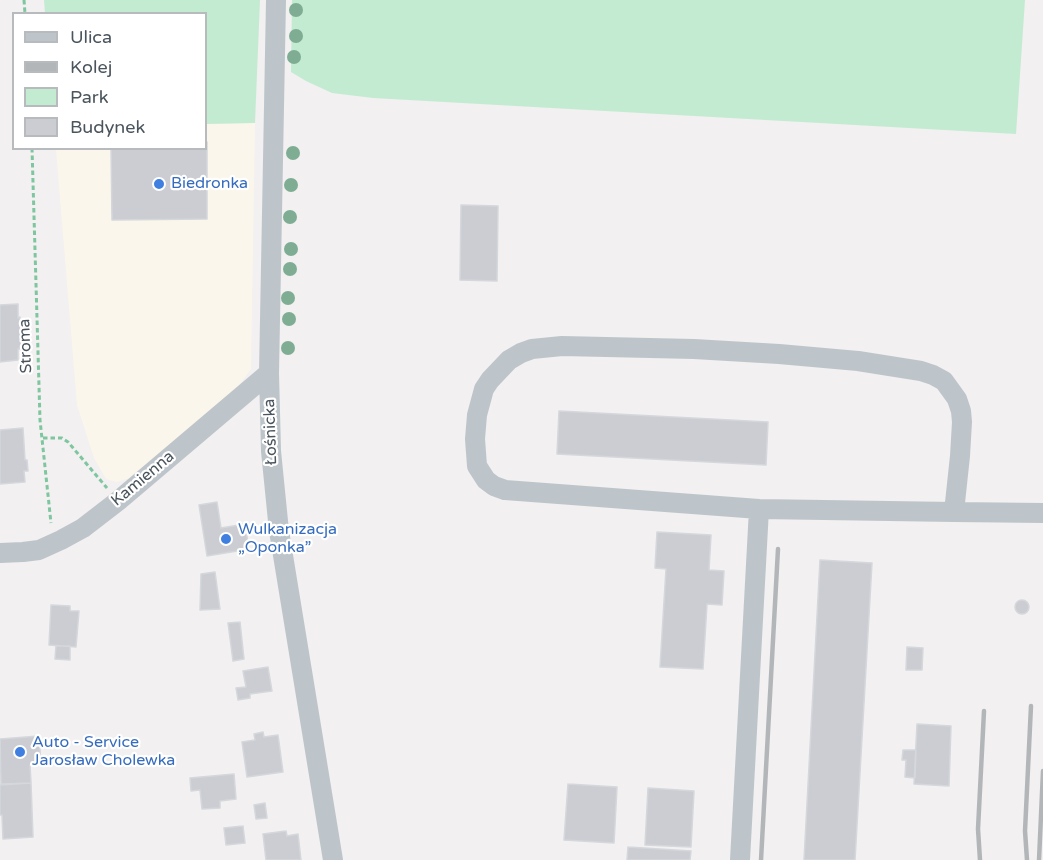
<!DOCTYPE html>
<html>
<head>
<meta charset="utf-8">
<style>
	body { margin:0 }
	#map { position:relative; width:1043px; height:860px; overflow:hidden; background:#f2f0f0; font-family:"Varela Round",sans-serif }
	canvas { display:block }
	.legend { position:absolute; left:12px; top:12px; width:195px; height:138px; box-sizing:border-box; background:#fff; border:2px solid #b7bbbe; margin:0; padding:8px 10px; list-style:none; font-size:18px; color:#4a545c }
	.legend li { display:flex; align-items:center; gap:12px; height:30px }
	.legend b { width:30px; border:2px solid #b7bbbe }
</style>
</head>
<body>
<div id="map">
<canvas width="1043" height="860"></canvas>
<ul class="legend">
<li><b style="height:8px;background:#bdc5cb"></b>Ulica</li>
<li><b style="height:8px;background:#b3b6b9"></b>Kolej</li>
<li><b style="height:16px;background:#c3ebd1"></b>Park</li>
<li><b style="height:16px;background:#cbcdd2"></b>Budynek</li>
</ul>
</div>
<script>
const c = document.querySelector('canvas').getContext('2d');
c.lineJoin = 'round';
function fillPath(path, color) { c.fillStyle = color; c.fill(path, 'evenodd'); }
const shape = rows => new Path2D(rows.map(r => 'M' + r).join(''));
function stroke(path, color, width, dash) { c.strokeStyle = color; c.lineWidth = width; c.lineCap = dash ? 'butt' : 'round'; c.setLineDash(dash || []); c.stroke(path); }
function label(font, color, halo, rows, align = 'center') {
  c.font = font + ' "Varela Round",sans-serif'; c.lineWidth = 4.5; c.setLineDash([]); c.textBaseline = 'middle'; c.strokeStyle = halo; c.fillStyle = color; for (const [text, x, y, turn = 0] of rows) {
    c.save(); c.translate(x, y); c.rotate((+turn || 0) * Math.PI / 180); c.textAlign = isNaN(turn) ? turn : align; if (halo) c.strokeText(text, 0, 0); c.fillText(text, 0, 0); c.restore();
  }
}
const commercial = shape([
	[255,123,251,369,234,392,133,477,117,482,106,479,94,458,77,405,56,149,206,148,206,124]
]);
const green = shape([
	[44,0,260,0,255,123,206,124,206,14,45,13],
	[292,0,1025,0,1016,134,373,98,332,93,306,81,291,72]
]);
const building = shape([
	[206,142,207,142,207,219,112,220,111,148,206,148,206,142],
	[461,205,498,206,497,281,460,280,461,205],
	[18,304,18,318,20,317,20,322,23,322,23,349,18,349,18,360,0,362,0,305,18,304],
	[559,411,768,422,766,465,557,454,559,411],
	[23,428,25,460,27,460,28,471,24,471,25,482,0,484,0,430,23,428],
	[217,502,221,528,245,524,249,549,207,556,199,505,217,502],
	[657,532,711,535,709,570,724,571,722,605,707,604,703,669,660,667,666,569,655,568,657,532],
	[820,560,872,563,855,860,804,860,820,560],
	[215,572,220,609,200,610,201,574,215,572],
	'1015 607a7 7 0 1 1 14 0a7 7 0 1 1-14 0Z',
	[51,605,70,606,70,611,79,611,76,647,49,645,51,605],
	[240,622,244,659,233,661,228,623,240,622],
	[56,646,70,646,70,660,55,659,56,646],
	[907,647,923,648,922,670,906,670,907,647],
	[268,667,272,691,250,694,250,698,238,700,236,688,246,687,243,671,268,667],
	[917,724,951,726,949,786,914,784,917,724],
	[263,732,264,737,278,735,283,772,247,777,242,742,255,740,254,734,263,732],
	[39,736,41,764,30,765,31,783,1,784,0,739,39,736],
	[903,750,916,750,915,778,905,777,906,760,902,760,903,750],
	[234,774,236,799,220,801,220,808,202,809,200,790,191,791,190,778,234,774],
	[31,783,33,837,3,839,2,815,0,815,0,785,31,783],
	[568,784,617,787,614,843,564,840,568,784],
	[648,788,694,791,691,847,645,845,648,788],
	[265,803,267,818,256,819,254,805,265,803],
	[243,826,245,843,226,845,224,828,243,826],
	[286,831,287,836,298,834,301,860,266,860,263,834,286,831],
	[628,847,691,851,690,860,627,860,628,847]
]);
const path = shape([
	[24,0,25,14],
	[32,148,40,420,51,523],
	[43,438,62,438,68,442,107,488]
]);
const minor = shape([
	[276,0,269,373,271,451,279,531,333,860],
	[954,512,960,456,962,422,961,411,957,399,944,381,933,375,921,371,858,361,779,354,694,349,562,346,532,349,521,353,509,360,490,380,484,389,477,415,475,439,477,466,486,480,494,486,505,490,759,509,954,512,1043,513],
	[0,553,23,552,39,550,61,540,83,528,118,501,269,373],
	[740,860,759,509]
]);
const rail = shape([
	[761,860,778,549],
	[980,860,978,829,984,711],
	[1027,860,1025,831,1031,706],
	[1039,860,1043,771]
]);
const trees = [
	[296,10],
	[296,36],
	[294,57],
	[293,153],
	[291,185],
	[290,217],
	[291,249],
	[290,269],
	[288,298],
	[289,319],
	[288,348]
];
const markers = [
	[159,184,6,"#3f7fe0"],
	[226,539,6,"#3f7fe0"],
	[20,752,6,"#3f7fe0"]
];
const shopNames = [
	["Biedronka",171,184],
	["Wulkanizacja",238,530],
	["„Oponka”",238,548],
	["Auto - Service",32,743],
	["Jarosław Cholewka",32,761]
];
const streetNames = [
	["Stroma",26,346,-92],
	["Łośnicka",271,432,-92],
	["Kamienna",143,479,-40]
];
fillPath(commercial, '#fbf6eb');
fillPath(green, '#c3ebd1');
fillPath(building, '#cbcdd2');
stroke(building, '#d4d7db', 1.5);
stroke(path, '#7ec69f', 3, [4.5, 3]);
stroke(minor, '#bdc5cb', 20);
stroke(rail, '#b3b6b9', 4.5);
c.fillStyle = '#7ead94';
for (const [x, y] of trees) { c.beginPath(); c.arc(x, y, 7, 0, 2 * Math.PI); c.fill(); }
for (const [x, y, r, color] of markers) { const dot = new Path2D(); dot.arc(x, y, r, 0, 2 * Math.PI); c.fillStyle = color; c.fill(dot); stroke(dot, '#fff', 2); }
label('16px', '#366cbe', '#fff', shopNames, 'left');
label('16px', '#4a545c', '#fff', streetNames);
</script>
</body>
</html>
